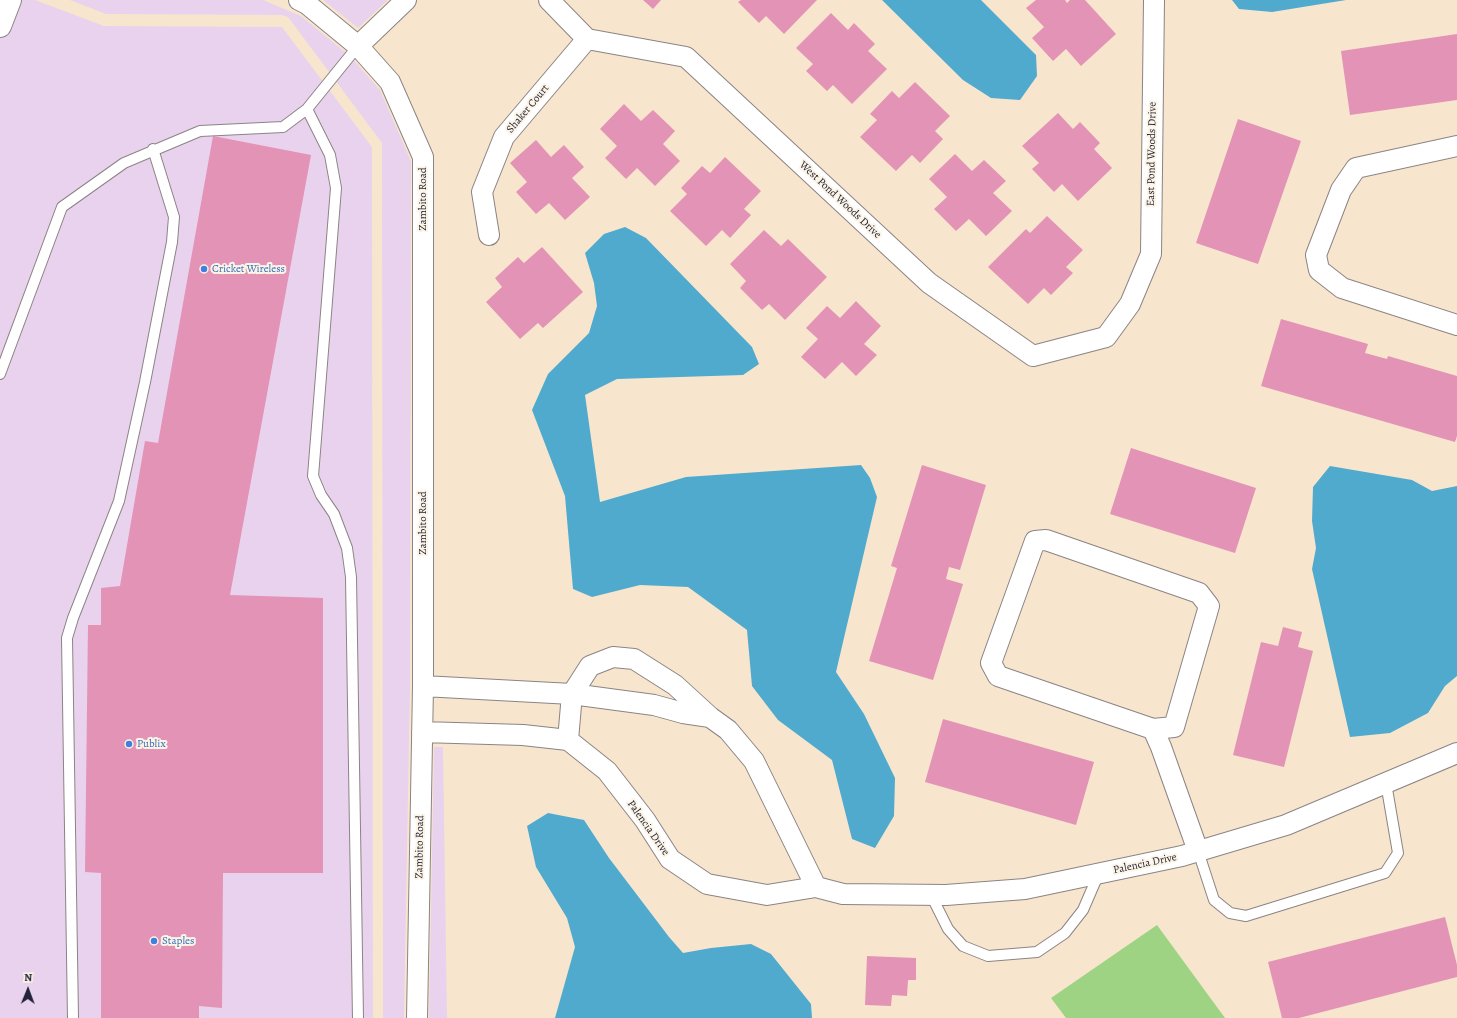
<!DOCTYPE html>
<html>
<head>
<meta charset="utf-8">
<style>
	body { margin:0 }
	#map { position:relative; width:1457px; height:1018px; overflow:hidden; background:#f7e6cd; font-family:Alegreya,serif }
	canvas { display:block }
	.north { position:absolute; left:8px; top:970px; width:40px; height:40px; -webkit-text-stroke:3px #fcf5e5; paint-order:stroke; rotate:1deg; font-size:11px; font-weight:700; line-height:16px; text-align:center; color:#22223b }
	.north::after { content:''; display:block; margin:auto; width:14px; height:18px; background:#22223b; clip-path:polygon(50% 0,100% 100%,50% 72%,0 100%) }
</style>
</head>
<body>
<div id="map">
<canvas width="1457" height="1018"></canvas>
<div class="north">N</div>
</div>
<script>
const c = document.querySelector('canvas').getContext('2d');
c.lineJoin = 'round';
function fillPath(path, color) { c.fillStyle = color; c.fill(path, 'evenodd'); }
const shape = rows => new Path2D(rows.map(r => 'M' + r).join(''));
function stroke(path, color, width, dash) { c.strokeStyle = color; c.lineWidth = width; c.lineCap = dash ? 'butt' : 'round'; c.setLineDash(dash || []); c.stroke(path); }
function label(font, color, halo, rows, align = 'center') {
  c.font = font + ' Alegreya,serif'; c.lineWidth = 4; c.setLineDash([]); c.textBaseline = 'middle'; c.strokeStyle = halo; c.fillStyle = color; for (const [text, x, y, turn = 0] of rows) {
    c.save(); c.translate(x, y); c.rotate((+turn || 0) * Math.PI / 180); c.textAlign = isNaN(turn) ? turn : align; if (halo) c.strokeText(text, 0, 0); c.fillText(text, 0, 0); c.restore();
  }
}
const built = shape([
	[0,0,35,0,104,26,282,27,372,147,373,1018,0,1018],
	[70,0,263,0,301,16,350,56,380,90,411,161,410,686,404,1018,383,1018,382,143,288,17,282,15,106,14],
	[323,0,388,0,358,28],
	[434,747,443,747,447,1018,429,1018]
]);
const green = shape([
	[1157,925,1225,1018,1066,1018,1051,998]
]);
const water = shape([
	[882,0,981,0,1036,55,1037,76,1020,100,991,98,963,80],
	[1232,0,1346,0,1272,12,1239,9],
	[625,227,646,238,752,347,759,364,743,375,617,379,585,395,600,502,686,477,861,465,870,478,877,497,836,672,864,714,895,778,894,816,875,848,852,839,832,760,778,720,752,686,747,630,688,587,640,585,592,597,573,589,565,496,532,410,548,374,589,333,597,306,594,283,585,253,604,234],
	[1330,466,1412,480,1432,491,1457,486,1457,676,1445,686,1428,713,1390,733,1350,737,1312,569,1316,548,1312,521,1313,487],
	[548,813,584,820,609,858,669,937,683,953,711,948,751,944,771,954,811,1004,812,1018,555,1018,575,947,567,918,536,867,527,826]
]);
const building = shape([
	[643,0,661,0,653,9],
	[741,0,817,0,784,34,766,16,759,23,738,2],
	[1036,0,1065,0,1067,3,1070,0,1085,0,1116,34,1081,66,1066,49,1053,61,1032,38,1044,27,1026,8],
	[831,13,848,30,854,23,875,44,868,51,887,69,852,104,833,85,827,91,806,71,813,64,796,48],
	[1457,34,1457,100,1350,115,1341,51],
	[915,82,950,116,935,131,943,139,920,163,912,155,896,171,860,137,877,120,870,114,892,91,899,98],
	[624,104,641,121,653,110,675,131,663,144,680,161,655,186,637,168,626,179,605,158,617,146,600,129],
	[1058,113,1073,129,1080,122,1100,143,1094,149,1112,168,1078,201,1062,184,1054,192,1032,169,1039,163,1022,146],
	[1238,119,1301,141,1258,264,1196,243],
	[213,136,311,155,230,595,323,598,323,873,223,873,222,1008,199,1006,199,1018,101,1018,101,873,85,872,88,625,101,625,101,588,120,586,145,441,158,443],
	[536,140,551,157,564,145,584,167,572,178,590,197,565,220,549,203,536,214,516,192,527,182,510,163],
	[955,154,972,171,984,160,1006,181,993,193,1012,211,986,236,969,219,956,231,934,209,947,197,929,179],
	[725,157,761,191,744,209,751,215,730,238,722,230,706,246,670,211,687,194,681,188,702,166,710,173],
	[1047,216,1083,250,1066,267,1073,273,1051,295,1044,288,1028,304,988,267,1026,229,1030,233],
	[764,230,781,246,788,239,827,277,785,320,769,304,762,310,740,288,746,281,730,264],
	[542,247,583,292,543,328,538,323,520,339,486,302,502,287,495,278,518,257,524,263],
	[856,301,881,326,864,344,877,355,856,376,842,362,825,379,801,357,818,339,806,328,827,306,840,318],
	[1281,319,1368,344,1365,353,1387,359,1388,356,1457,376,1457,436,1455,442,1261,386],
	[1131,448,1256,488,1235,553,1110,514],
	[922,465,986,485,960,570,949,567,946,579,963,584,933,680,869,661,897,568,891,566],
	[1283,627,1302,632,1298,647,1313,651,1284,767,1233,755,1261,642,1278,646],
	[943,719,1094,762,1076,825,925,782],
	[1445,917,1457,965,1457,977,1299,1018,1282,1018,1268,962],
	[867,956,916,958,916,980,908,980,907,996,892,995,891,1006,865,1005]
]);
const service = shape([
	[307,109,330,155,336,188,313,476,321,495,334,514,347,548,351,577,358,1018],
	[0,374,62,207,124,163,200,131,283,127,307,109,358,46],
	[1198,851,1214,900,1230,913,1246,916,1385,873,1398,853,1386,783],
	[931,895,948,929,963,946,988,956,1037,952,1065,933,1083,910,1099,873],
	[73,1018,67,638,73,618,119,501,145,382,172,242,174,217,153,149]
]);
const minor = shape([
	[299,0,307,4,358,46,390,82,423,157,423,686,417,1018],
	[549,0,587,39,686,57,929,283,1033,356,1106,337,1130,304,1151,254,1154,0],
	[358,46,406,0],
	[1457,146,1356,168,1341,190,1316,255,1319,270,1342,288,1457,325],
	[489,235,482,192,504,137,587,39],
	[423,686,572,694,654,705,683,713,710,717,728,730,754,761,816,887],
	[1153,729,1174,727,1209,606,1199,593,1046,540,1035,541,991,663,998,676,1153,729,1161,747,1198,851],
	[422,732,523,735,568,740,607,771,645,820,670,859,707,884,767,895,816,887,843,894,946,895,1025,889,1182,856,1286,825,1457,753],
	[568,740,572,694,590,666,613,657,634,659,675,685,710,717]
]);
const primary = shape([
	[0,26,10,0]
]);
const markers = [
	[204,269,4,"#3f7fe0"],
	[129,744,4,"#3f7fe0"],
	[154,941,4,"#3f7fe0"]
];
const streetNames = [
	["Shaker Court",528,109,-50],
	["East Pond Woods Drive",1152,154,-89],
	["Zambito Road",423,199,-90],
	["West Pond Woods Drive",840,200,43],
	["Zambito Road",423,523,-90],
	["Palencia Drive",648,828,55],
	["Zambito Road",420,847,-89],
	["Palencia Drive",1145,864,-12]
];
const shopNames = [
	["Cricket Wireless",212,269],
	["Publix",137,744],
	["Staples",162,941]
];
fillPath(built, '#e9d2ed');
fillPath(green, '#9ed384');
fillPath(water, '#50aace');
fillPath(building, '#e393b5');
stroke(service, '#8c8484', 12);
stroke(minor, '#8c8484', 22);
stroke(primary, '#8c8484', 24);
stroke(service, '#fff', 10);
stroke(minor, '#fff', 20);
stroke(primary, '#fff', 22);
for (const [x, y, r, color] of markers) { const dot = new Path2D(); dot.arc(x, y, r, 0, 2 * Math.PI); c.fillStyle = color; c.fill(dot); stroke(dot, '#fcf5e5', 1.5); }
label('11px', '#22223b', '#fcf5e5', streetNames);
label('11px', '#366cbe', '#fcf5e5', shopNames, 'left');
</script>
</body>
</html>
